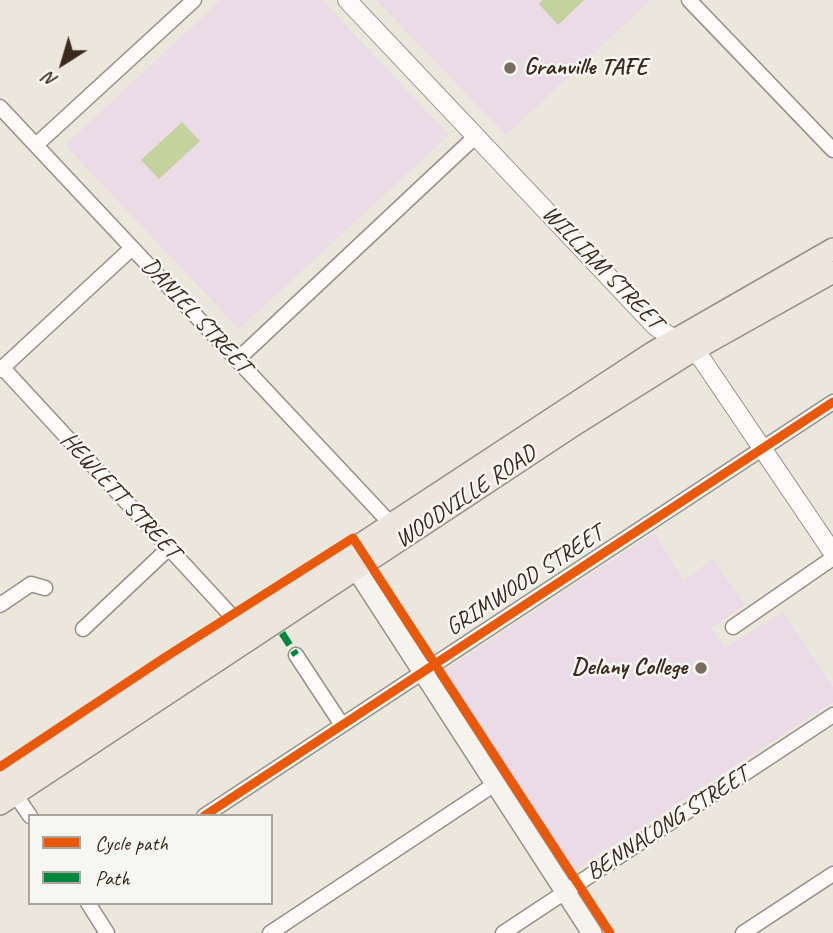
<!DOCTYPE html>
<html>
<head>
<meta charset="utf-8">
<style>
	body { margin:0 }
	#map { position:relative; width:833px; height:933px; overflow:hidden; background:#ece7dd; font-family:Caveat,sans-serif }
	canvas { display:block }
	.legend { position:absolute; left:28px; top:814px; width:245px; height:91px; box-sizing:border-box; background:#f6f6f2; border:2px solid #aba49d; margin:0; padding:9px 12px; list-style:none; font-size:21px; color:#3b2a1e }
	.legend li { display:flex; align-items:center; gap:14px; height:35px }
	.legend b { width:35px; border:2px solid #aba49d }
	.north { position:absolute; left:28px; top:28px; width:70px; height:70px; -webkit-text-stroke:5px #f6f6f2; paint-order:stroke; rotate:217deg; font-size:19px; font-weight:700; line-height:28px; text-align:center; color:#3b2a1e }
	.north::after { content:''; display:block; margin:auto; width:24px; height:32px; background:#3b2a1e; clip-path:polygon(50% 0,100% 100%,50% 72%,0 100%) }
</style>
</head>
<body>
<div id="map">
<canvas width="833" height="933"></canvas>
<ul class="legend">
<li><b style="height:9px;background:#e8590c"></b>Cycle path</li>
<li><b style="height:9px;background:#00873e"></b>Path</li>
</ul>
<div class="north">N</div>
</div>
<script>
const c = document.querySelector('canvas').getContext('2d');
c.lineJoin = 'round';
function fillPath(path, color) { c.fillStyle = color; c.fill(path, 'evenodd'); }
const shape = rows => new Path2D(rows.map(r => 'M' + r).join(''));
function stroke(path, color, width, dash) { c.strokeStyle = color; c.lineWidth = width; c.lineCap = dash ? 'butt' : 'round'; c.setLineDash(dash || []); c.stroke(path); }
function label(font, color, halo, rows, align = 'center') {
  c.font = font + ' Caveat,sans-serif'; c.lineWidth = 5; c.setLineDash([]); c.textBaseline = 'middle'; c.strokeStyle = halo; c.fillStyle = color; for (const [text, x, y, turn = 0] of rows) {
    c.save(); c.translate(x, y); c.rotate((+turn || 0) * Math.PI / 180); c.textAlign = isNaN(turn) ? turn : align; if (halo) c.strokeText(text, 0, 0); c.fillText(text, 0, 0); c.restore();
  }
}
const built = shape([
	[221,0,322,0,449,135,239,329,65,145],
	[376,0,651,0,506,135],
	[654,533,684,580,713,559,745,605,711,628,724,648,783,612,833,687,833,702,575,870,443,671]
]);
const green = shape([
	[542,0,584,0,558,25,539,4],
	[182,122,200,141,159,179,141,160]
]);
const minor = shape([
	[689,0,833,150],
	[0,107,392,525],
	[36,145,194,0],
	[237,360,476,136],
	[2,367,239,624],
	[0,370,132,248],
	[0,605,31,584,45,588],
	[733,627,833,558],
	[83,629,169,548],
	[296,655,342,725],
	[15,794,30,816],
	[204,816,833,402],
	[88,903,107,933],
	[270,933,495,784],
	[503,933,833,715],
	[743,933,833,874]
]);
const tertiary = shape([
	[347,0,655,326,701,358,833,553]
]);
const secondary = shape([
	[349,558,592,933]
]);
const primary = shape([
	[0,781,652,353,833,249],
	[0,804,577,423,692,351,833,272]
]);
const quiet = shape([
	[282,633,296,655]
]);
const cycleway = shape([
	[0,767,164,658,353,538,610,933],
	[204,816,833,402]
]);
const markers = [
	[510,68,7,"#796c61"],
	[701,668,7,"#796c61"]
];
const poiNames = [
	["Granville TAFE",524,68],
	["Delany College",687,668,"right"]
];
const streetNames = [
	["WILLIAM STREET",602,268,46],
	["DANIEL STREET",196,316,47],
	["HEWLETT STREET",120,496,47],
	["WOODVILLE ROAD",466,497,-34],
	["GRIMWOOD STREET",525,581,-33],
	["BENNALONG STREET",668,824,-33]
];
fillPath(built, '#ebdbe6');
fillPath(green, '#c4d29d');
stroke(minor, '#959088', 17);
stroke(tertiary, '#959088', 20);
stroke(secondary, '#959088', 22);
stroke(primary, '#959088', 24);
stroke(minor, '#fcfbfa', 14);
stroke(tertiary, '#fcfbfa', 18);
stroke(secondary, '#f6f3ef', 19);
stroke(primary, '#ede5de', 21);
stroke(quiet, '#00873e', 7, [14, 7]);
stroke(cycleway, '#e8590c', 9);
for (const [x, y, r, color] of markers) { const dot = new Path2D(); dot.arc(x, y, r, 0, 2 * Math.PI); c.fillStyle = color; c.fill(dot); stroke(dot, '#f6f6f2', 2.5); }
label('bold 24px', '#3b2a1e', '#f6f6f2', poiNames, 'left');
label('24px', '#3b2a1e', '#f6f6f2', streetNames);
</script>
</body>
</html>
